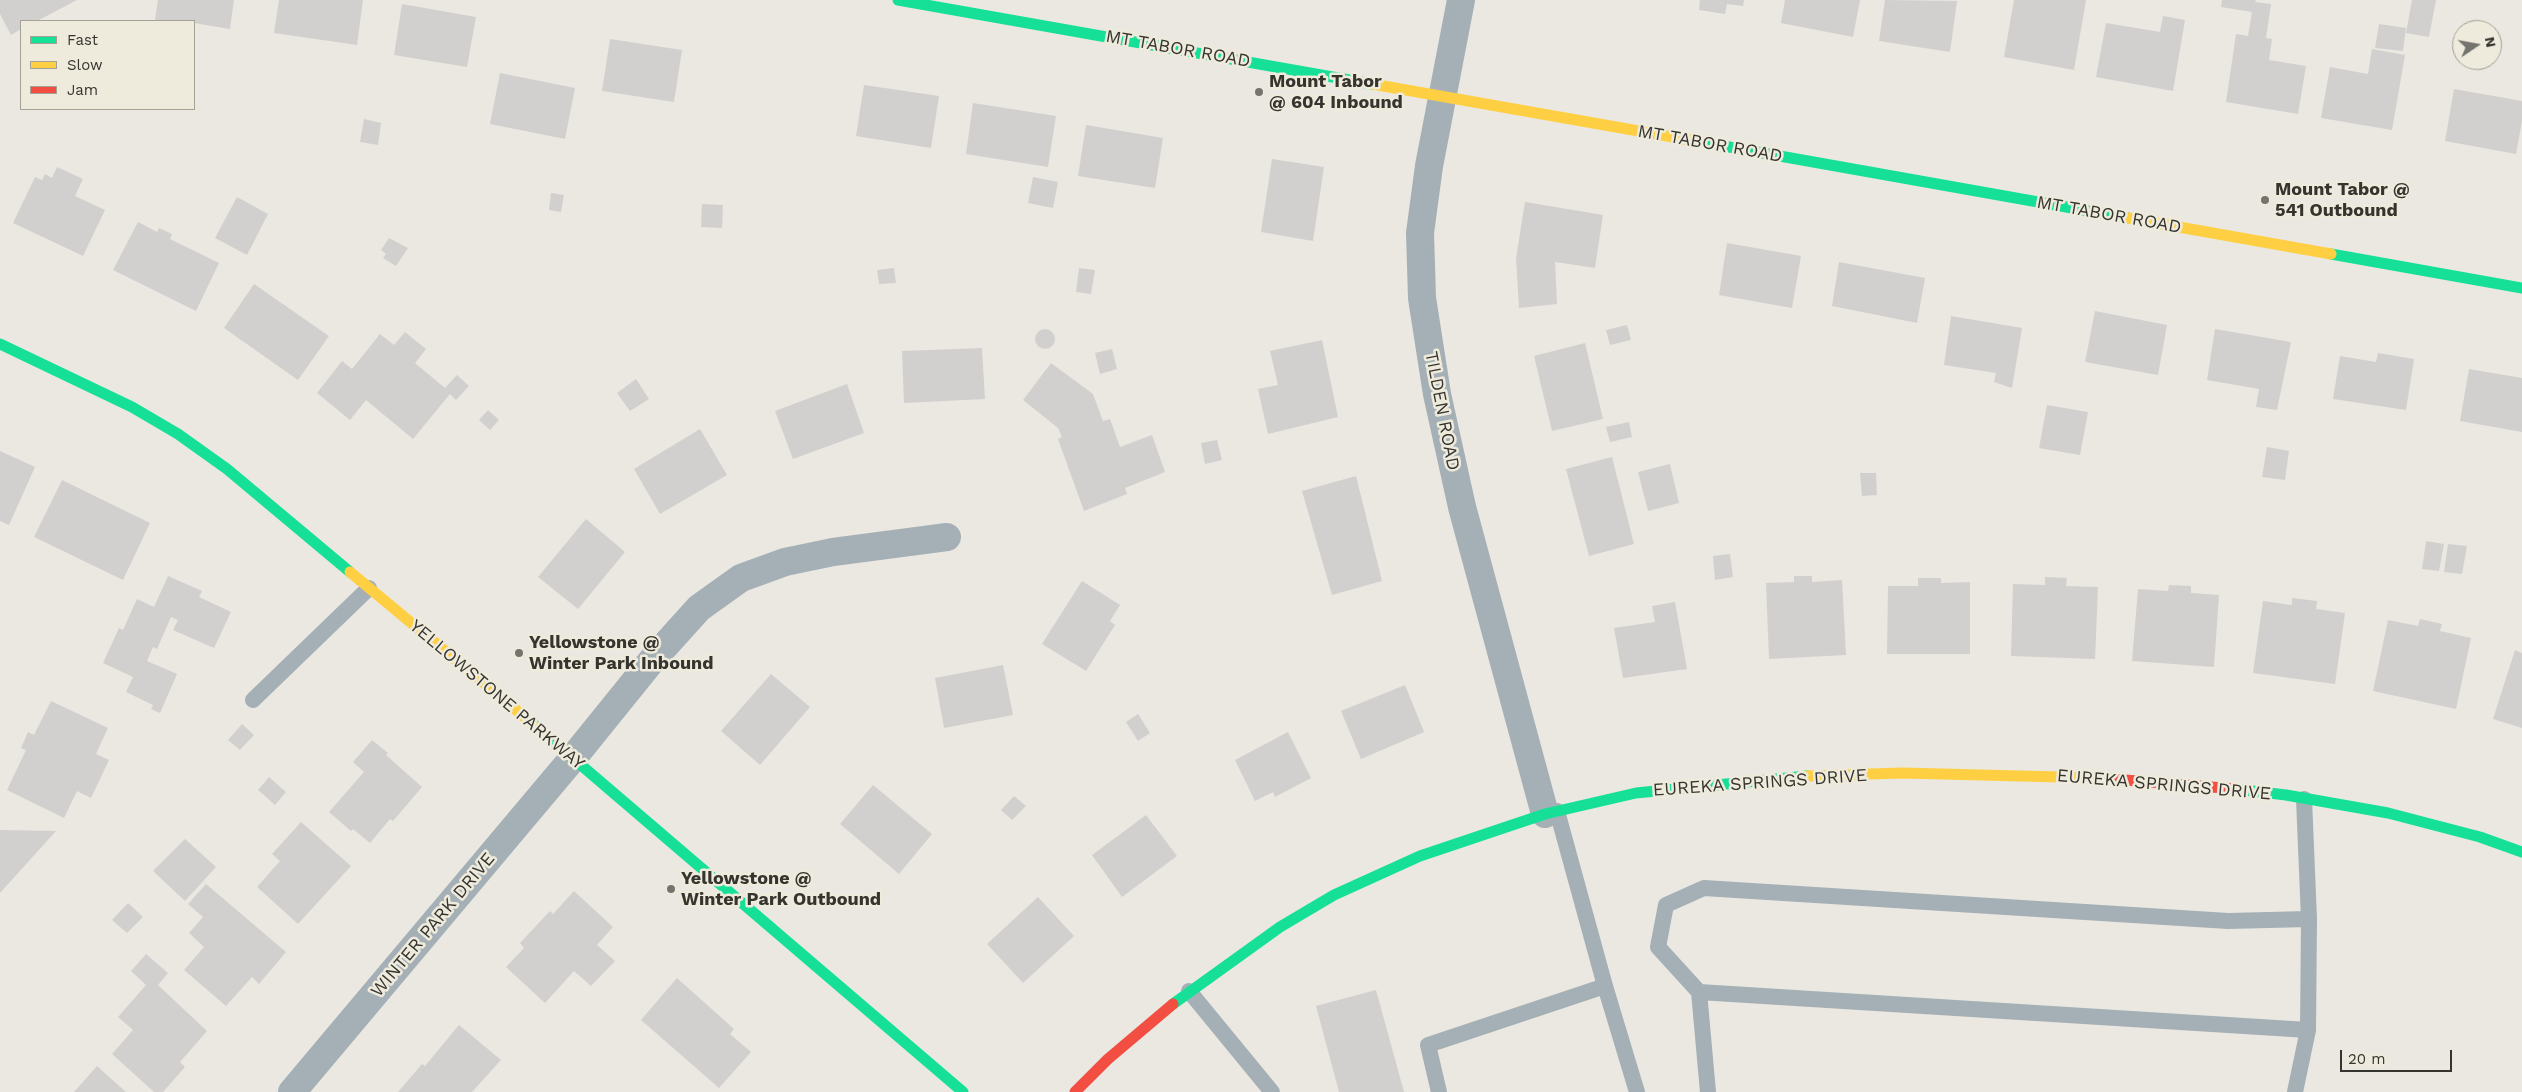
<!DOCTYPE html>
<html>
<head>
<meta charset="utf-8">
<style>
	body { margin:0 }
	#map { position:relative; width:2522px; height:1092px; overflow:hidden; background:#eae8e0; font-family:"Work Sans",sans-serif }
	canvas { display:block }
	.legend { position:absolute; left:20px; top:20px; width:175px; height:90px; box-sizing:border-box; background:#eeeadc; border:1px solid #a4a197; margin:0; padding:6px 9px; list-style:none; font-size:15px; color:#35342f }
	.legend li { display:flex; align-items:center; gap:10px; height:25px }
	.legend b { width:25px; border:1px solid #a4a197 }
	.north { position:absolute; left:2452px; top:20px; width:50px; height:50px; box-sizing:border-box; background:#eeeadc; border:1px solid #a4a197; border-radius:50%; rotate:78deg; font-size:14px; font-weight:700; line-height:20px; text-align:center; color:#35342f }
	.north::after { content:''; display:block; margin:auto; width:18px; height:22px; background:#74736d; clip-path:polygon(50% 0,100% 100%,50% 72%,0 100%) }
	.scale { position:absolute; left:2340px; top:1050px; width:112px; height:22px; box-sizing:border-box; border:2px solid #35342f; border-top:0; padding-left:6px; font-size:15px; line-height:18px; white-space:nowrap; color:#35342f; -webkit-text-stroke:4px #eeeadc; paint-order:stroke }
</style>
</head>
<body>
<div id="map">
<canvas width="2522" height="1092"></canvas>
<ul class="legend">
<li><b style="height:6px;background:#16e098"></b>Fast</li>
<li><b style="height:6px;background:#ffcf43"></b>Slow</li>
<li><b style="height:6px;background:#f24e42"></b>Jam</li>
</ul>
<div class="north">N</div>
<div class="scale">20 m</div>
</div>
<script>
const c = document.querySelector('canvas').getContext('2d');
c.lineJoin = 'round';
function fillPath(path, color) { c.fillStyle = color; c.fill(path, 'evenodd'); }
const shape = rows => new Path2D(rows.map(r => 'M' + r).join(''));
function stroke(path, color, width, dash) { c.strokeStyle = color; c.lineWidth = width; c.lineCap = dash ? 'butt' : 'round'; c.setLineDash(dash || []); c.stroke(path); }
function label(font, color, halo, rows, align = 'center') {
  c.font = font + ' "Work Sans",sans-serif'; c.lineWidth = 5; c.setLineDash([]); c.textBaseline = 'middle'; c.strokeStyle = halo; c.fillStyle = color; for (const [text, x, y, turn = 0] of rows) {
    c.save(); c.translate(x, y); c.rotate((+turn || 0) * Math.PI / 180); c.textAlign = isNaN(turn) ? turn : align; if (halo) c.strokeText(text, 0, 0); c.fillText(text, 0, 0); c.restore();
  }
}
const building = shape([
	[0,0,77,0,37,21,21,21,21,29,11,35,0,14],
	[158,0,234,0,230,29,194,23,194,21,155,20],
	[279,0,363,0,357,45,274,33],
	[1700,0,1744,0,1743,6,1727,4,1725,14,1699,10],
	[1785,0,1860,0,1853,37,1781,23],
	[1885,0,1957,1,1950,52,1879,41],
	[2014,0,2086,0,2074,70,2004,57],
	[2222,0,2256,0,2255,2,2271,4,2266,38,2272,39,2269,60,2306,66,2298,114,2226,102,2236,34,2248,36,2252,12,2221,7],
	[2412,0,2436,0,2429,37,2406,33],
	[402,4,476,17,467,67,394,55],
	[2163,16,2185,20,2173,91,2096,77,2106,23,2160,32],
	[2379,24,2406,28,2403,51,2375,48],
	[610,39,682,50,674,102,602,91],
	[2372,49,2405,55,2392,130,2321,118,2330,67,2368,74],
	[500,73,575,88,565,139,490,124],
	[864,85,939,96,931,148,856,136],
	[2454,89,2522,101,2522,121,2516,154,2445,141],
	[973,103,1056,116,1048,167,966,154],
	[364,119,381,123,378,145,360,142],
	[1086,125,1163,138,1155,188,1078,176],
	[1272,159,1324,167,1313,241,1261,232],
	[57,167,83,179,75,196,105,210,83,256,13,223,35,177,42,180,45,174,52,178],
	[1033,177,1058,182,1053,208,1028,203],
	[551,193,564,195,561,212,549,210],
	[237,197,268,214,247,255,215,238],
	[1525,202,1603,215,1595,268,1555,262,1557,304,1519,308,1516,258],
	[702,204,723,205,722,228,701,227],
	[138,222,157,232,159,228,172,234,170,239,219,263,196,311,113,270],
	[389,238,408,248,396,266,383,258,386,254,381,250],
	[1727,243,1801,256,1792,308,1719,295],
	[1839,262,1925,278,1917,323,1832,306],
	[894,268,896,283,879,284,877,270],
	[1079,268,1095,270,1091,294,1076,292],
	[254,284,329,336,298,380,224,328],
	[2095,311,2167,325,2158,375,2085,362],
	[1951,316,2022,328,2012,388,1994,382,1996,373,1944,365],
	[1627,325,1631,340,1610,345,1606,330],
	[2215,329,2291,342,2277,410,2256,407,2259,389,2207,380],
	'1035 339a10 10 0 1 1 20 0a10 10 0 1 1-20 0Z',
	[405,332,426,349,415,363,445,388,457,375,469,386,456,400,450,394,413,439,366,400,350,420,317,393,342,361,352,369,380,334,394,345],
	[1322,340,1338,417,1268,434,1258,389,1278,385,1270,351],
	[1585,343,1603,419,1552,431,1534,356],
	[982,348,985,399,904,403,902,351],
	[1112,349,1117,369,1100,374,1095,353],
	[2378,353,2414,359,2406,410,2333,399,2340,356,2376,362],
	[1051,363,1093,394,1103,421,1110,419,1120,447,1152,435,1165,472,1125,488,1127,494,1084,511,1058,439,1062,437,1058,428,1023,400],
	[2469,369,2522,378,2522,432,2460,421],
	[636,379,649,399,630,411,617,393],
	[847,384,864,433,793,459,775,411],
	[2047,405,2088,412,2080,455,2039,448],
	[488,410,499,420,490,430,479,420],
	[1629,422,1632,437,1610,442,1606,427],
	[700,429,727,475,660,514,634,469],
	[1217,440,1222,460,1205,464,1201,443],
	[2267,447,2289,451,2285,480,2262,477],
	[0,451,35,467,9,525,0,521],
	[1612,457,1634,544,1589,556,1566,469],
	[1670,464,1679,503,1648,511,1638,472],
	[1860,473,1876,473,1877,495,1862,496],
	[1356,476,1382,581,1332,595,1302,491],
	[62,480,150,523,123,580,34,537],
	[586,519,625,552,578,609,538,577],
	[2426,541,2444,544,2439,571,2422,569],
	[2448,544,2467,546,2462,574,2444,572],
	[1730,554,1733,577,1715,580,1713,556],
	[168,576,202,591,199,597,231,612,214,648,173,630,178,620,171,617,157,649,153,647,147,661,177,674,160,713,151,709,153,705,126,692,133,677,103,663,119,628,123,630,137,599,154,607],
	[1794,576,1812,576,1812,582,1842,580,1846,655,1769,659,1766,583,1794,582],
	[2045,577,2067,578,2066,586,2098,587,2095,659,2011,656,2013,584,2045,585],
	[1918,578,1941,578,1941,583,1970,582,1970,654,1887,654,1888,586,1918,586],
	[1082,581,1120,605,1110,621,1115,625,1086,671,1042,644],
	[2169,585,2191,586,2191,593,2219,595,2214,667,2132,661,2138,589,2168,591],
	[2292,598,2317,601,2316,609,2345,613,2335,684,2253,673,2263,601,2292,605],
	[1675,602,1687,669,1623,678,1614,628,1655,622,1652,606],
	[2420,619,2442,624,2440,631,2471,638,2456,709,2373,691,2388,620,2418,626],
	[2515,650,2522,653,2522,728,2493,719],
	[1003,665,1013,715,944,728,935,678],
	[771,674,810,707,760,765,721,731],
	[1405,685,1424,732,1361,759,1341,711],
	[51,701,108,728,96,754,109,760,91,798,77,791,64,818,7,790,26,750,21,748,28,732,34,735],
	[1138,714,1150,733,1138,741,1126,722],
	[242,724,254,735,240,750,228,740],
	[1288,732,1311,778,1275,797,1273,792,1255,801,1235,760],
	[372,740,388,753,386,755,422,787,393,821,390,819,370,843,353,829,351,831,329,812,364,772,353,762],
	[269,777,286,792,275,805,258,790],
	[873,785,932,834,899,874,840,824],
	[1014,796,1026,806,1012,820,1001,810],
	[1146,815,1177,856,1122,897,1092,855],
	[301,822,351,866,298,924,257,887,280,861,272,854],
	[0,830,56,831,0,893],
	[185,839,216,867,185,901,153,871],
	[206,884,286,952,259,984,252,977,226,1006,184,970,204,947,189,933,203,917,188,904],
	[574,891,613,927,597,945,615,961,591,986,574,971,545,1003,506,967,524,948,520,943,550,911,553,914],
	[1038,897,1074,936,1023,983,987,944],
	[128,903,143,917,127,933,112,920],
	[146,954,168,973,158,985,207,1031,180,1062,185,1067,163,1092,154,1092,112,1054,133,1030,118,1017,146,985,131,971],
	[677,978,734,1029,730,1034,751,1052,719,1088,641,1020],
	[1376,990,1404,1092,1339,1092,1316,1006],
	[459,1025,501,1060,472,1092,398,1092,422,1064,425,1066],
	[97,1066,126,1092,74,1092]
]);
const lane = shape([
	[253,700,369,588],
	[1557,811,1605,986,1637,1092],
	[1189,991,1272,1092],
	[1699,992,2308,1030,2295,1092],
	[2308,1030,2309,919],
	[1439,1092,1428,1045,1605,986],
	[1708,1092,1699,992,1658,947,1666,905,1704,888,2228,921,2309,919,2304,799]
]);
const street = shape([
	[1461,0,1429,166,1420,233,1422,298,1437,394,1462,507,1545,814],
	[292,1092,573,758,653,659,699,608,741,578,785,562,833,552,947,537]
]);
const fast = shape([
	[898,0,1372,84],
	[1701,142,2128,218],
	[2331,254,2522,288],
	[0,344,132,407,178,434,227,469,350,572],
	[533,724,963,1092],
	[2236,789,2286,795,2388,813,2480,837,2522,852],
	[1173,1004,1280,927,1334,895,1420,856,1545,814,1636,793,1807,776]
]);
const slow = shape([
	[1372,84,1701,142],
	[2128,218,2331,254],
	[350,572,533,724],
	[1807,776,1902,773,2100,778]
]);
const jam = shape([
	[2100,778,2236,789],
	[1075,1092,1108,1059,1173,1004]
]);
const markers = [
	[1259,92,5,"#74736d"],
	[2265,200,5,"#74736d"],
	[519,653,5,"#74736d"],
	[671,889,5,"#74736d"]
];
const streetNames = [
	["MT TABOR ROAD",1178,49,10],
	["MT TABOR ROAD",1710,144,10],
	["MT TABOR ROAD",2109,215,10],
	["TILDEN ROAD",1442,411,79],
	["YELLOWSTONE PARKWAY",497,695,40],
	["EUREKA SPRINGS DRIVE",1760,783,-4],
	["EUREKA SPRINGS DRIVE",2164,785,5],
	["WINTER PARK DRIVE",433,925,-50]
];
const poiNames = [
	["Mount Tabor",1269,82],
	["@ 604 Inbound",1269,103],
	["Mount Tabor @",2275,190],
	["541 Outbound",2275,211],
	["Yellowstone @",529,643],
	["Winter Park Inbound",529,664],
	["Yellowstone @",681,879],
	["Winter Park Outbound",681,900]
];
fillPath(building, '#d2d0cf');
stroke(lane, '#a4b0b6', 16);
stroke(street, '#a4b0b6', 28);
stroke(fast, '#16e098', 11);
stroke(slow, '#ffcf43', 11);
stroke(jam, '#f24e42', 11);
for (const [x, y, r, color] of markers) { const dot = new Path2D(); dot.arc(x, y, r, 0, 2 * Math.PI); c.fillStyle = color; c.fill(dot); stroke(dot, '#eeeadc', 2); }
label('18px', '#35342f', '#eeeadc', streetNames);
label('bold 18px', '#35342f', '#eeeadc', poiNames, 'left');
</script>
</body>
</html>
